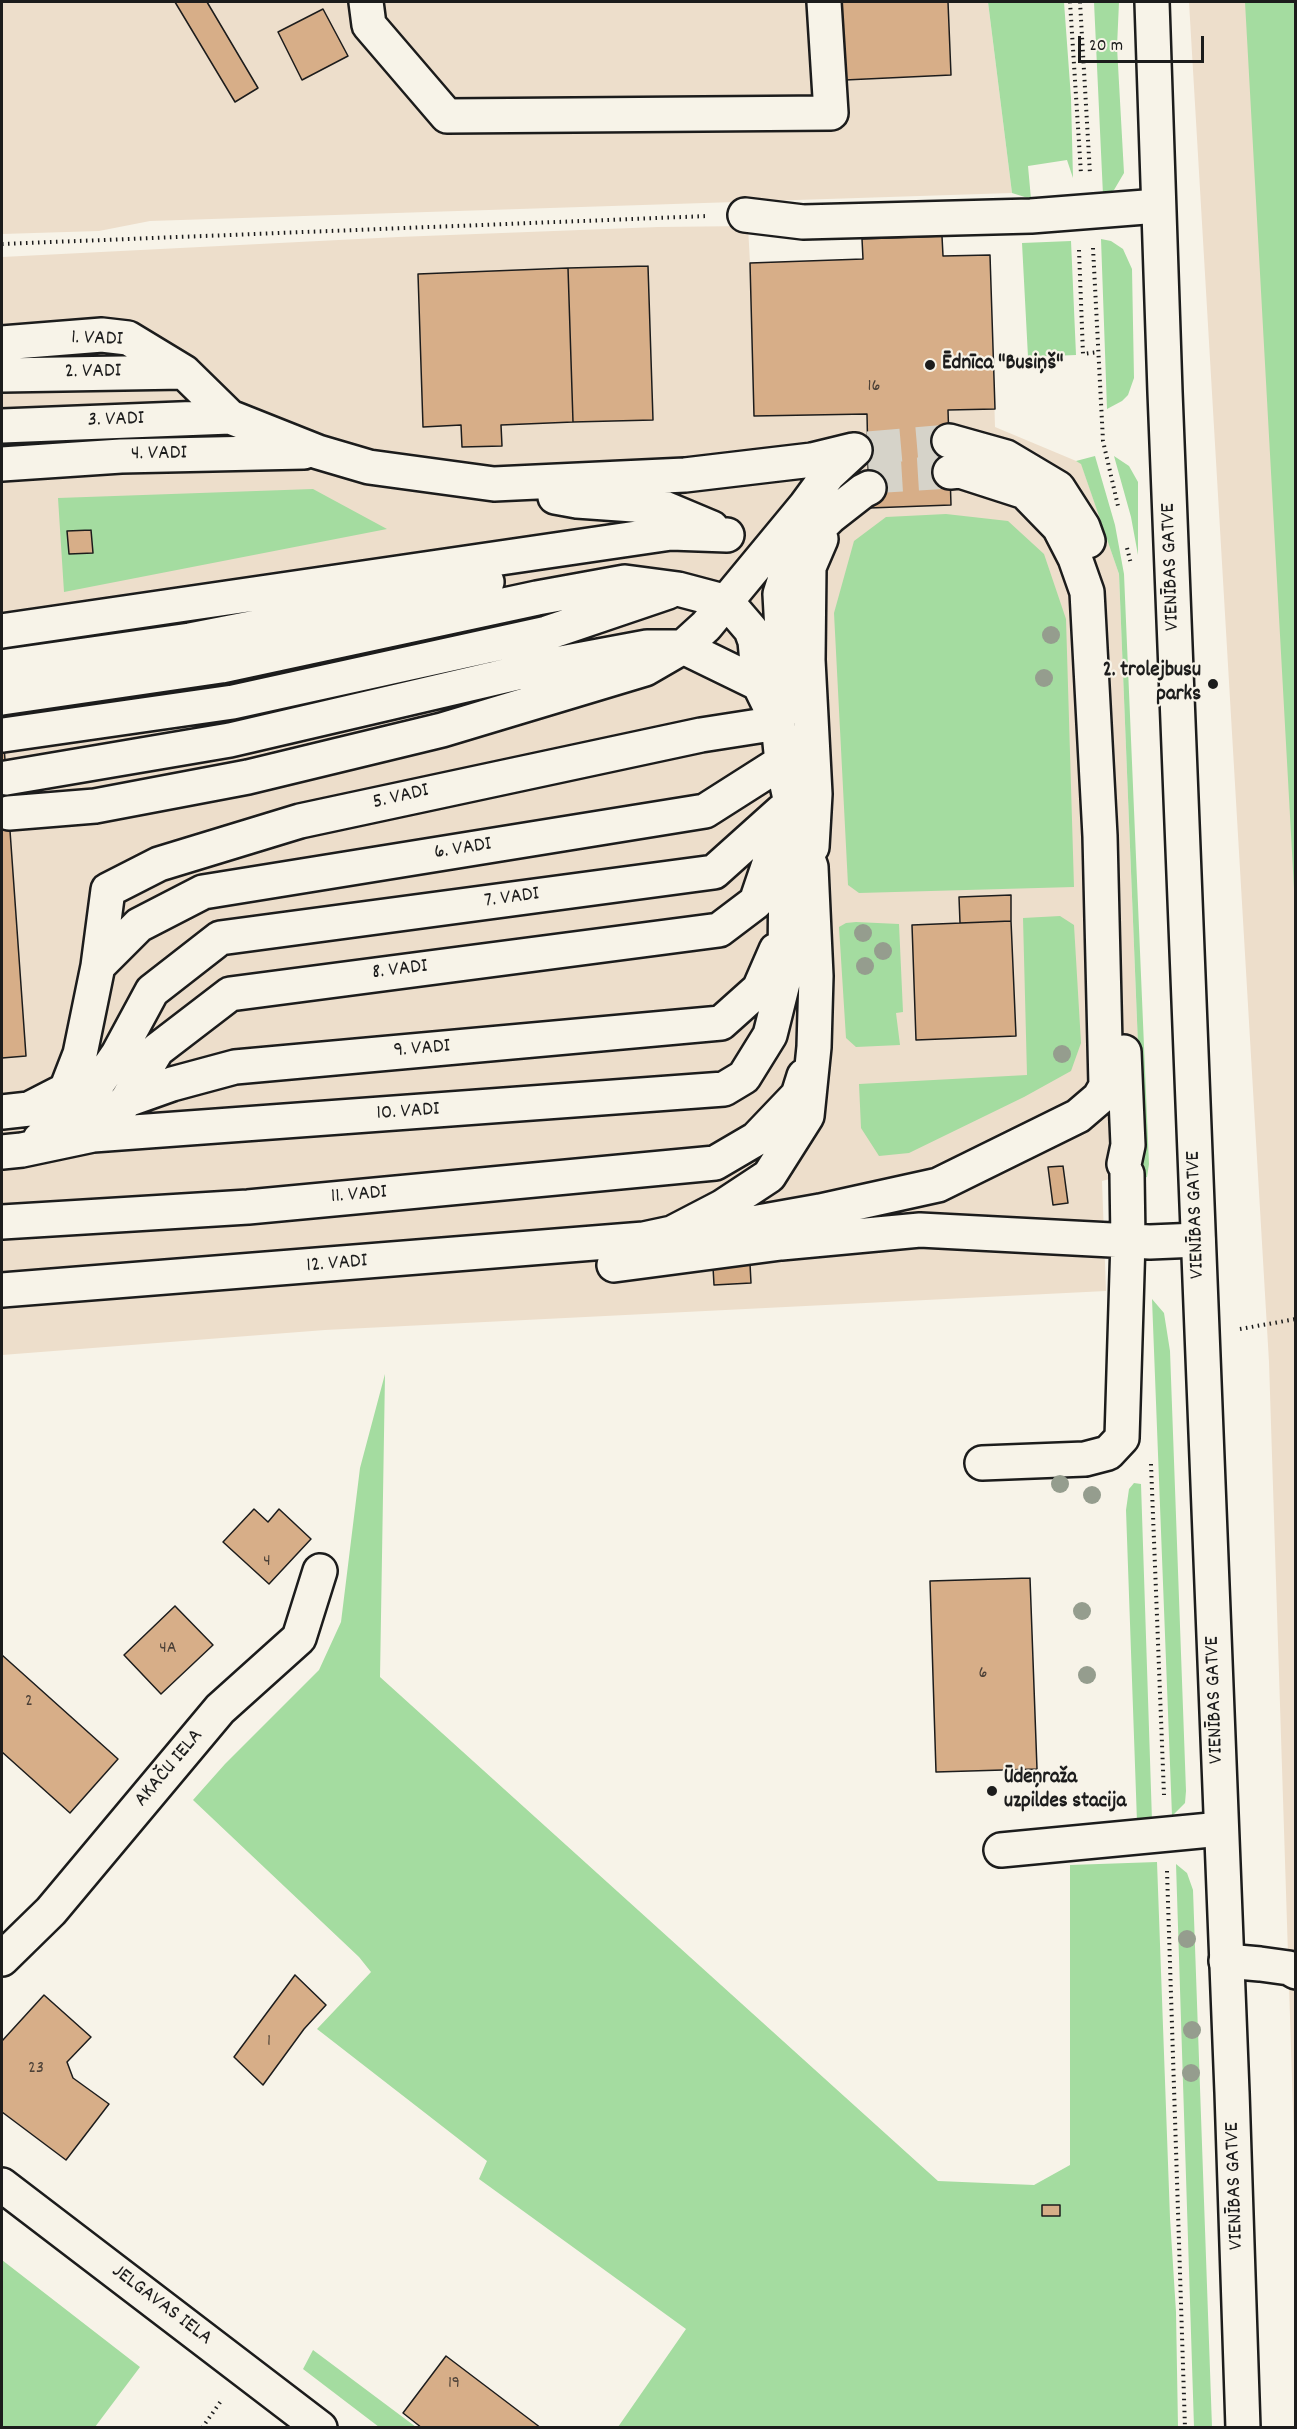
<!DOCTYPE html>
<html>
<head>
<meta charset="utf-8">
<style>
	body { margin:0 }
	#map { position:relative; width:1297px; height:2429px; overflow:hidden; background:#f7f3e8; font-family:Dekko,sans-serif }
	canvas { display:block }
	.frame { position:absolute; inset:0; border:3px solid #1c1c1c; pointer-events:none }
	.scale { position:absolute; left:1078px; top:36px; width:126px; height:27px; box-sizing:border-box; border:3px solid #1c1c1c; border-top:0; padding-left:8px; font-size:18px; line-height:21px; white-space:nowrap; color:#1c1c1c; -webkit-text-stroke:4px #f7f3e8; paint-order:stroke }
</style>
</head>
<body>
<div id="map">
<canvas width="1297" height="2429"></canvas>
<div class="frame"></div>
<div class="scale">20 m</div>
</div>
<script>
const c = document.querySelector('canvas').getContext('2d');
c.lineJoin = 'round';
function fillPath(path, color) { c.fillStyle = color; c.fill(path, 'evenodd'); }
const shape = rows => new Path2D(rows.map(r => 'M' + r).join(''));
function stroke(path, color, width, dash) { c.strokeStyle = color; c.lineWidth = width; c.lineCap = dash ? 'butt' : 'round'; c.setLineDash(dash || []); c.stroke(path); }
function label(font, color, halo, rows, align = 'center') {
  c.font = font + ' Dekko,sans-serif'; c.lineWidth = 4.5; c.setLineDash([]); c.textBaseline = 'middle'; c.strokeStyle = halo; c.fillStyle = color; for (const [text, x, y, turn = 0] of rows) {
    c.save(); c.translate(x, y); c.rotate((+turn || 0) * Math.PI / 180); c.textAlign = isNaN(turn) ? turn : align; if (halo) c.strokeText(text, 0, 0); c.fillText(text, 0, 0); c.restore();
  }
}
const built = shape([
	[2,2,988,2,1012,193,150,221,99,231,2,234],
	[1189,2,1296,2,1295,2173,1269,1362],
	[748,226,750,263,862,259,862,239,942,236,944,256,990,255,995,427,1081,463,1119,574,1143,1170,1102,1181,1106,1291,325,1330,2,1355,2,257,398,237,658,227]
]);
const green = shape([
	[988,2,1064,2,1071,98,1073,178,1067,160,1028,166,1031,199,1012,193],
	[1094,2,1119,2,1117,47,1124,173,1114,190,1103,195],
	[1245,2,1295,2,1295,908,1292,852],
	[1101,239,1111,241,1123,249,1132,269,1134,378,1128,395,1122,401,1107,409],
	[1071,241,1076,355,1028,357,1022,243],
	[1095,456,1115,525,1124,574,1149,1164,1147,1177,1141,1179,1136,1171,1143,1169,1119,574,1081,464,1076,461],
	[1114,456,1129,466,1138,482,1138,555,1131,517],
	[313,489,387,529,64,592,58,498],
	[946,514,1008,521,1044,554,1066,619,1074,887,859,893,848,885,834,613,854,541,886,517],
	[1060,916,1074,925,1081,1043,1071,1071,1024,1097,909,1153,879,1156,861,1128,859,1084,1027,1075,1023,918],
	[856,922,899,924,903,1012,896,1013,900,1045,856,1047,846,1038,839,927,846,923],
	[1152,1299,1164,1313,1170,1351,1186,1791,1185,1803,1172,1816],
	[385,1374,380,1677,938,2181,1034,2185,1070,2165,1070,1865,1157,1862,1170,2218,1176,2312,1178,2427,618,2427,686,2329,479,2179,487,2161,317,2029,371,1972,359,1957,193,1800,225,1764,319,1670,341,1622,360,1468],
	[1134,1483,1141,1484,1152,1821,1137,1822,1126,1510,1129,1489],
	[1176,1864,1187,1873,1193,1890,1212,2427,1194,2427],
	[2,2260,140,2367,95,2427,2,2427],
	[313,2350,416,2427,379,2427,303,2369]
]);
const building = shape([
	[175,2,207,2,258,88,235,102,175,2],
	[841,2,948,2,951,75,845,80,841,2],
	[323,9,348,56,302,80,278,32,323,9],
	[942,236,943,256,990,255,995,409,948,410,951,505,869,508,867,414,754,416,750,263,863,259,862,239,942,236],
	[648,266,653,420,573,422,568,268,648,266],
	[568,268,573,422,501,425,502,446,462,447,461,425,423,427,418,274,568,268],
	[91,530,93,553,69,554,67,531,91,530],
	[2,718,26,1056,2,1058,2,718],
	[1011,895,1011,921,960,923,959,897,1011,895],
	[1011,921,1016,1036,916,1040,912,925,1011,921],
	[1063,1166,1068,1203,1053,1205,1048,1167,1063,1166],
	[750,1264,751,1283,714,1285,713,1267,750,1264],
	[254,1509,268,1522,279,1509,311,1539,269,1584,223,1542,254,1509],
	[1030,1578,1037,1769,936,1772,930,1581,1030,1578],
	[175,1606,213,1645,161,1694,124,1655,175,1606],
	[2,1655,118,1759,70,1813,2,1752,2,1655],
	[295,1975,326,2005,304,2029,263,2085,234,2057,295,1975],
	[44,1995,91,2037,67,2062,73,2078,109,2104,66,2160,2,2112,2,2041,44,1995],
	[1042,2205,1060,2205,1060,2216,1042,2216,1042,2205],
	[446,2356,541,2428,422,2428,403,2413,446,2356]
]);
const minorTunnel = shape([
	[868,448,949,441],
	[869,477,950,472]
]);
const path = shape([
	[1070,2,1081,174],
	[1080,2,1090,174],
	[2,244,708,216],
	[1093,248,1103,441,1118,506],
	[1079,250,1083,354,1098,352],
	[1127,548,1131,564],
	[1240,1329,1296,1319],
	[1151,1464,1164,1795],
	[1167,1871,1185,2428],
	[202,2428,221,2401]
]);
const minor = shape([
	[366,2,369,25,447,116,831,113,824,2],
	[745,215,803,222,1031,216,1158,206],
	[2,343,102,335,128,338,184,372,230,417,318,452,369,467,494,484,685,475,812,460,853,450],
	[2,375,184,372],
	[2,426,230,417],
	[949,441,1006,457,1058,488,1083,527,1088,541],
	[2,464,121,456,304,452],
	[555,497,577,501,662,507,712,528],
	[2,631,671,533,727,535],
	[2,667,190,640,487,582],
	[2,698,221,666,537,598,625,582,678,589,727,602,751,630,755,641,759,684,778,723,701,735,300,821,159,864,108,890,98,966],
	[3,735,233,702,547,633,668,592],
	[6,778,230,740,556,664,647,647,683,647,759,684],
	[9,813,95,806,248,777,442,730,645,669,683,647,706,626,806,505,828,475,855,450],
	[812,847,815,794,808,660,809,567,821,539],
	[1124,1052,1128,1145,1124,1164],
	[127,1100,172,1084,235,1067,721,1023,759,989,776,950],
	[2,1112,29,1109,66,1090,80,1054,98,966,139,925,203,892,705,811,782,762],
	[93,1135,127,1100,157,1050,230,994,719,930,756,902,777,840],
	[40,1139,74,1118,118,1054,152,991,220,938,714,872,782,811],
	[2,1152,22,1150,93,1135,724,1089,744,1077,770,1035,785,975,786,849,783,821],
	[2,1222,248,1207,715,1163,756,1139,798,1095,804,1076],
	[691,1234,820,1211,938,1185,1078,1116,1099,1098,1106,1086,1100,836,1087,592,1075,558,1059,527,1025,492,960,471,950,472],
	[614,1265,781,1243,920,1230,1150,1242,1198,1240],
	[2,1290,644,1239,672,1233,722,1207,769,1176,807,1116,814,1047,816,976,811,867,794,817,782,762,778,723,785,686,780,594,793,553,831,516,863,491,869,488],
	[982,1463,1085,1459,1108,1453,1122,1438,1128,1240,1127,1174],
	[1001,1850,1221,1829],
	[2,1959,51,1911,220,1709,299,1638,320,1571],
	[1226,1961,1260,1964,1289,1968,1296,1972],
	[2,2185,320,2428]
]);
const major = shape([
	[1152,2,1165,392,1232,2092,1243,2428]
]);
const trees = [
	[1051,635],
	[1044,678],
	[863,933],
	[883,951],
	[865,966],
	[1062,1054],
	[1060,1484],
	[1092,1495],
	[1082,1611],
	[1087,1675],
	[1187,1939],
	[1192,2030],
	[1191,2073]
];
const markers = [
	[930,365,6,"#1c1c1c"],
	[1213,684,6,"#1c1c1c"],
	[992,1791,6,"#1c1c1c"]
];
const numberNames = [
	["16",874,388],
	["4",267,1563],
	["4A",168,1650],
	["6",983,1675],
	["2",29,1703],
	["1",269,2043],
	["23",36,2070],
	["19",454,2385]
];
const streetNames = [
	["1. VADI",97,340,2],
	["2. VADI",93,373,-1],
	["3. VADI",116,421,-2],
	["4. VADI",159,455,-1],
	["VIENĪBAS GATVE",1172,567,-92],
	["5. VADI",401,798,-13],
	["6. VADI",463,850,-9],
	["7. VADI",512,899,-8],
	["8. VADI",400,971,-7],
	["9. VADI",422,1050,-5],
	["10. VADI",408,1113,-4],
	["11. VADI",359,1196,-5],
	["VIENĪBAS GATVE",1197,1215,-92],
	["12. VADI",337,1265,-5],
	["VIENĪBAS GATVE",1216,1700,-92],
	["AKAČU IELA",170,1769,-50],
	["VIENĪBAS GATVE",1236,2186,-92],
	["JELGAVAS IELA",161,2306,37]
];
const poiNames = [
	["Ēdnīca \"Busiņš\"",942,365],
	["2. trolejbusu",1201,672,"right"],
	["parks",1201,696,"right"],
	["Ūdeņraža",1004,1779],
	["uzpildes stacija",1004,1803]
];
fillPath(built, '#eddecb');
fillPath(green, '#a4dca0');
fillPath(building, '#d7ae88');
stroke(building, '#1c1c1c', 1.5);
stroke(minorTunnel, '#d6d3c9', 33, [33, 16]);
stroke(minor, '#1c1c1c', 38);
stroke(major, '#1c1c1c', 38);
stroke(path, '#1c1c1c', 4, [1.5, 4.5]);
stroke(minor, '#f7f3e8', 33);
stroke(major, '#f7f3e8', 33);
c.fillStyle = '#959d8e';
for (const [x, y] of trees) { c.beginPath(); c.arc(x, y, 9, 0, 2 * Math.PI); c.fill(); }
for (const [x, y, r, color] of markers) { const dot = new Path2D(); dot.arc(x, y, r, 0, 2 * Math.PI); c.fillStyle = color; c.fill(dot); stroke(dot, '#f7f3e8', 2); }
label('18px', '#4b4037', null, numberNames);
label('21px', '#1c1c1c', '#f7f3e8', streetNames);
label('bold 21px', '#1c1c1c', '#f7f3e8', poiNames, 'left');
</script>
</body>
</html>
